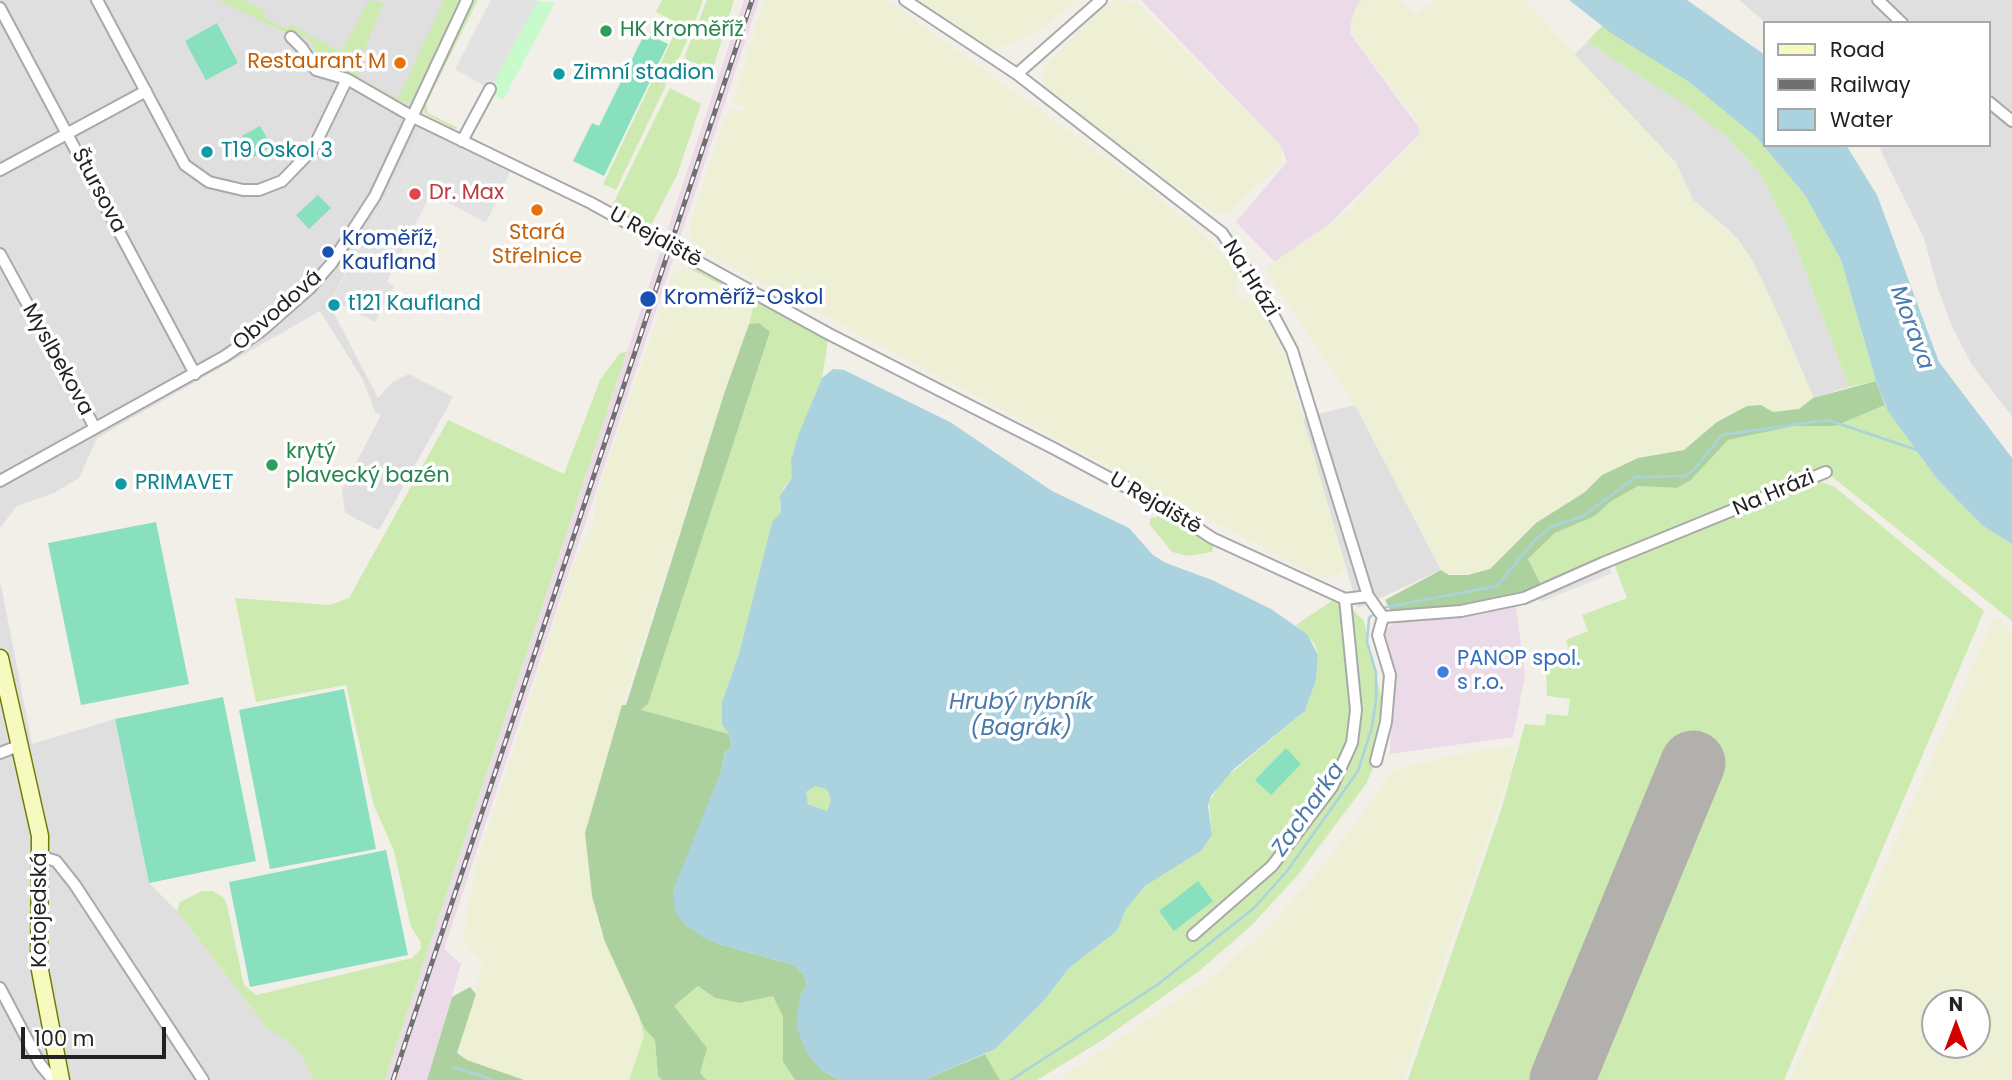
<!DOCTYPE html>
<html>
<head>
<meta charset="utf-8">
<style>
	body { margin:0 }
	#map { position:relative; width:2012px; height:1080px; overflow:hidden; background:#f2efe9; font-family:Poppins,sans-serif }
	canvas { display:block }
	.legend { position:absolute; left:1763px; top:21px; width:228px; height:126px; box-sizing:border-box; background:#fff; border:2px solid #a7a7a7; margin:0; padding:9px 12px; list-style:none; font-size:21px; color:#222 }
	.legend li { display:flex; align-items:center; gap:14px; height:35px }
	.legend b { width:35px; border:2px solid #a7a7a7 }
	.north { position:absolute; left:1921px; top:989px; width:70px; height:70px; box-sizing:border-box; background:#fff; border:2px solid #a7a7a7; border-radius:50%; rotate:0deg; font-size:19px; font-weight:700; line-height:28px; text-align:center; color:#222 }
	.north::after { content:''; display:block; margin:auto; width:24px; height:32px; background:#d40000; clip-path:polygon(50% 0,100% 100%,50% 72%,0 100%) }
	.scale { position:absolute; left:21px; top:1027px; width:145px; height:32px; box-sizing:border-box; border:4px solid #222; border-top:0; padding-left:9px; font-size:21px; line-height:24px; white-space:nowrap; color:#222; -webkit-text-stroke:5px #fff; paint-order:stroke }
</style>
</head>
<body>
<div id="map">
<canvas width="2012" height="1080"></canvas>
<ul class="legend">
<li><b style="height:9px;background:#f7fabf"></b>Road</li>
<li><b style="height:9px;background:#707070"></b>Railway</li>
<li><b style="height:19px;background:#aad3df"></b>Water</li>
</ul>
<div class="north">N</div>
<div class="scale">100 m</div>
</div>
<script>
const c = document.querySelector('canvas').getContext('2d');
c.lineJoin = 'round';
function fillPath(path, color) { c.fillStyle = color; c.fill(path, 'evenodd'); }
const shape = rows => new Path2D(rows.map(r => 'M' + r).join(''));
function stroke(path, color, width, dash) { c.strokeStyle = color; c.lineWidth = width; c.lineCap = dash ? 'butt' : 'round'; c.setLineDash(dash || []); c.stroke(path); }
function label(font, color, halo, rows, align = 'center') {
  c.font = font + ' Poppins,sans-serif'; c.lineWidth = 7; c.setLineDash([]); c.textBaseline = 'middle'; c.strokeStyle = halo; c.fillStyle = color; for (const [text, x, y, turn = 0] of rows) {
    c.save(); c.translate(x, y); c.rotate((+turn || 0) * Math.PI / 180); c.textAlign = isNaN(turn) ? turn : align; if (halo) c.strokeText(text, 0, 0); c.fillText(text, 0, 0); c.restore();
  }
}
const residential = shape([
	[0,0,471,0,424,101,422,128,329,304,378,398,393,382,409,374,453,397,379,530,345,513,342,490,381,415,375,412,363,380,320,311,97,438,79,478,54,493,17,506,0,528],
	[1739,0,2012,0,2012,416,1972,365,1952,326,1938,289,1924,238,1878,145,1989,145,1989,23,1766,23],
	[1587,42,1683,102,1727,137,1760,173,1791,233,1849,387,1813,398,1751,258,1729,230,1693,200,1676,163,1574,55],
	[1355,405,1441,570,1358,608,1302,418],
	[0,580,32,744,115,719,149,883,177,911,267,1028,289,1041,302,1056,314,1080,0,1080]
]);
const industrial = shape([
	[744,0,759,0,444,949,461,964,427,1080,385,1080],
	[1141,0,1362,0,1357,5,1350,26,1351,35,1420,129,1420,134,1327,226,1275,262,1236,222,1287,162,1281,146],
	[1510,604,1516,606,1525,675,1513,737,1390,754,1393,673,1382,633,1400,618]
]);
const farmland = shape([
	[765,0,887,0,1146,187,1218,248,1237,273,1236,296,1259,304,1285,355,1345,565,1341,574,1322,578,1305,570,694,247,689,228,723,124,731,109,742,112,744,107,732,103],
	[920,0,1077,0,1040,30,994,50],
	[1116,0,1137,3,1281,146,1282,162,1227,213,1216,214,1202,206,1045,90,1042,76,1045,66,1099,9],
	[1362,0,1400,0,1416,15,1435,0,1523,0,1527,3,1676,163,1693,200,1739,240,1756,267,1782,323,1813,396,1811,402,1799,409,1782,412,1773,412,1761,405,1729,414,1684,450,1638,458,1602,475,1585,492,1536,523,1490,569,1468,575,1443,573,1364,420,1265,268,1349,211,1420,134,1417,120,1353,37,1350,26,1357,5],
	[683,268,748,299,753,308,622,705,585,833,592,896,605,942,636,1007,644,1036,629,1080,524,1080,467,1060,457,1048,473,1005,482,960,468,948,463,937,475,870,571,569,593,524,597,494,667,289,675,270],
	[1994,618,2012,631,2012,1080,1790,1080],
	[1935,1003,1977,1003,1977,1045,1935,1045],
	[1515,747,1512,769,1403,1080,1058,1080,1212,977,1269,928,1335,851,1394,770,1468,752]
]);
const grass = shape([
	[218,0,244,0,266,11,264,17,287,29,290,24,341,52,369,0,384,3,357,66,359,78,398,98,444,0,461,0,417,95,408,104,351,76,346,67,347,60,342,58,337,69,327,70,307,36,302,38,298,32,292,36],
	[471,0,478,0,426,104,428,113,458,128,455,129,425,114,423,107],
	[662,0,703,0,692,30,656,12],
	[707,0,734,0,712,72,684,58],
	[1602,26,1689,82,1756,137,1805,195,1841,260,1876,381,1849,387,1791,233,1760,173,1727,137,1683,103,1587,42],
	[675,33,688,39,616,190,603,184],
	[670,88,701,104,677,175,650,227,612,206],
	[689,265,705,266,829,334,822,378,792,455,792,477,784,487,780,502,781,513,772,522,739,654,722,702,722,725,729,734,640,711,648,704,770,333,759,323,749,324,753,308,748,299,688,268],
	[627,351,385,1080,314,1080,302,1056,289,1042,267,1028,177,911,180,902,202,891,213,891,223,897,227,905,244,985,256,995,412,958,421,949,421,942,411,927,394,851,373,803,346,685,256,702,235,598,330,605,349,598,448,420,564,474,600,380,619,354],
	[1885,405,1937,479,1983,526,2012,544,2012,621,1826,472,1691,520,1541,585,1528,559,1555,533,1595,516,1610,502,1638,486,1677,488,1691,480,1728,440,1794,426,1835,426],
	[1821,482,1835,487,1984,611,1784,1080,1587,1080,1716,770,1674,753,1538,1080,1408,1080,1502,807,1525,724,1545,726,1546,714,1568,716,1570,699,1547,696,1546,668,1571,657,1566,640,1588,631,1582,615,1627,598,1614,564],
	[1173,512,1214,544,1212,552,1188,556,1172,552,1149,524,1151,518],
	[1339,596,1364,621,1383,705,1376,761,1366,784,1297,876,1251,926,1199,971,1101,1041,1037,1080,1000,1080,985,1054,1004,1041,1042,1003,1069,968,1117,931,1126,909,1145,886,1201,851,1212,835,1209,802,1223,780,1305,711,1316,680,1318,655,1315,644,1296,625],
	[814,785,827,788,831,800,827,811,808,804,806,792],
	[698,986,715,998,739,1003,773,995,783,1017,783,1062,795,1080,707,1080,700,1073,673,1006],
	[638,1014,655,1040,658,1075,662,1080,629,1080,644,1036]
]);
const forest = shape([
	[759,323,770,332,648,704,641,710,729,734,732,746,725,753,721,771,702,936,719,944,794,965,804,975,807,985,800,997,820,1069,839,1080,795,1080,783,1062,783,1017,773,996,739,1003,715,998,698,986,674,1006,707,1048,700,1073,707,1080,662,1080,658,1076,655,1040,645,1029,605,942,592,896,585,833,622,705,626,705,725,391,749,324],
	[1876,381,1885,405,1835,426,1794,426,1728,440,1691,480,1677,488,1638,486,1610,502,1595,516,1555,533,1528,559,1541,585,1520,595,1434,609,1391,611,1385,600,1441,570,1449,575,1468,575,1490,569,1536,523,1585,492,1602,475,1638,458,1684,450,1717,422,1747,406,1761,405,1773,412,1799,409,1813,398],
	[470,987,476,994,457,1053,467,1060,524,1080,427,1080,452,997],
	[985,1054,1000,1080,924,1080]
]);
const park = shape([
	[535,0,555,3,503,100,487,92]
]);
const pitch = shape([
	[217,23,238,63,206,80,185,41],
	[645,33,668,44,604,176,573,161,592,123,599,126],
	[260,126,272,146,254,157,242,136],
	[318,195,331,208,309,229,296,215],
	[156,522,189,684,81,705,48,543],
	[344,689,376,849,270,869,239,710],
	[223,697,256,861,149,883,115,719],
	[1286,748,1301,764,1271,795,1255,780],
	[386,850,408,955,250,987,229,882],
	[1198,881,1213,901,1174,931,1159,911]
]);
const parking = shape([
	[491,0,538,0,490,89,455,69],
	[422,128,510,172,486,223,431,193,387,282,394,287,375,322,332,300],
	[1610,567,1612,573,1541,602,1538,595]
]);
const water = shape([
	[1569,0,1687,0,1765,55,1765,145,1846,145,1877,195,1939,362,2012,458,2012,544,1983,526,1937,479,1888,411,1876,381,1841,260,1805,195,1756,137,1689,82,1611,33],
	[833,369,844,370,950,422,1052,491,1129,528,1153,555,1166,563,1212,580,1271,609,1307,634,1318,655,1316,680,1305,711,1234,769,1211,796,1208,806,1212,835,1201,851,1145,886,1126,909,1117,931,1069,968,1042,1003,995,1049,924,1080,839,1080,820,1069,808,1055,796,1027,800,997,807,985,804,975,794,965,719,944,702,936,685,925,675,912,673,890,721,771,725,753,732,746,729,734,722,725,722,702,739,654,772,522,781,512,780,496,792,477,791,460,798,436,822,378],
	[815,786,827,789,831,800,827,811,808,804,806,792]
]);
const stream = shape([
	[1382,608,1497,586,1535,540,1551,527,1583,516,1636,477,1685,476,1694,470,1722,435,1828,420,1920,451],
	[454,1067,494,1080],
	[1011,1080,1157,985,1254,908,1287,871,1358,771,1372,727,1376,700,1376,672,1367,642,1369,618,1376,612]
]);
const runway = shape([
	[1562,1080,1693,763]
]);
const street = shape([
	[97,0,185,165,209,182,243,190,259,190,282,181,313,149,347,79,413,117,591,203,829,334,1053,448,1173,512,1212,538,1345,599,1368,596],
	[905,0,1017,74,1222,233,1260,290,1292,350,1368,596,1383,617],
	[1878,0,1902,23],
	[0,8,195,374],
	[291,37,302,48,316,70,347,79],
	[1017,74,1101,0],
	[1989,102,2012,121],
	[462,141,490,89],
	[0,170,146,91],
	[0,254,95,428],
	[0,481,225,356,261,331,310,288,331,264,375,196,467,0],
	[1383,617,1461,611,1524,598,1603,563,1826,472],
	[0,753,18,746],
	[1376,761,1386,722,1390,675,1378,635,1383,617],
	[42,857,56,861,75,885,203,1080],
	[1193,935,1272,866,1332,787,1352,743,1356,710,1345,599],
	[0,988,40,1064,53,1080]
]);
const secondary = shape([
	[0,658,40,836,39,965,61,1080]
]);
const rail = shape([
	[393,1080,752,0]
]);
const markers = [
	[606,31,7,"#2e9e5b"],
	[400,63,7,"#e8710a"],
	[559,74,7,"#0f9aa8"],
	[207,152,7,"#0f9aa8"],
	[415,194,7,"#e0444e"],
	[537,210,7,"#e8710a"],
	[328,252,7,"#1a4fb4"],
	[648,299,9,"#1a4fb4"],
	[334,305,7,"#0f9aa8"],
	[272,465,7,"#2e9e5b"],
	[121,484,7,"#0f9aa8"],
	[1443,672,7,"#3f7fe0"]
];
const leisureNames = [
	["HK Kroměříž",620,31],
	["krytý",286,453],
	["plavecký bazén",286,477]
];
const foodNames = [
	["Restaurant M",386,63],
	["Stará",537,234,"center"],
	["Střelnice",537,258,"center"]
];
const cultureNames = [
	["Zimní stadion",573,74],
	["T19 Oskol 3",221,152],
	["t121 Kaufland",348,305],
	["PRIMAVET",135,484]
];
const streetNames = [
	["Štursova",98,191,62],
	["U Rejdiště",655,238,29],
	["Na Hrázi",1250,279,58],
	["Obvodová",278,311,-41],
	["Myslbekova",57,360,61],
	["Na Hrázi",1774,494,-23],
	["U Rejdiště",1155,504,30],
	["Kotojedská",41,910,-90]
];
const healthNames = [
	["Dr. Max",429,194]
];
const transitNames = [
	["Kroměříž,",342,240],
	["Kaufland",342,264],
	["Kroměříž-Oskol",664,299]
];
const shopNames = [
	["PANOP spol.",1457,660],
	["s r.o.",1457,684]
];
const waterNames = [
	["Morava",1911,328,70],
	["Hrubý rybník",1021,703],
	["(Bagrák)",1021,729],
	["Zacharka",1309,810,-55]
];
fillPath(residential, '#e0dfdf');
fillPath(industrial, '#ebdbe8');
fillPath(farmland, '#eef0d5');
fillPath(grass, '#cdebb0');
fillPath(forest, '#add19e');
fillPath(park, '#c8facc');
fillPath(pitch, '#88e0be');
fillPath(parking, '#e2e2e2');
fillPath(water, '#aad3df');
stroke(stream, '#aad3df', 2.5);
stroke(runway, '#b1b0ac', 65);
stroke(street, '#a9a9a9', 14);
stroke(secondary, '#707d05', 19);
stroke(street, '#fff', 10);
stroke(secondary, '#f7fabf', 16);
stroke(rail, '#707070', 5);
stroke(rail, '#fff', 2.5, [8]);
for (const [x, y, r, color] of markers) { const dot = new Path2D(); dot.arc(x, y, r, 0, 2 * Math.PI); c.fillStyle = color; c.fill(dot); stroke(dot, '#fff', 2.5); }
label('21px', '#27864d', '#fff', leisureNames, 'left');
label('21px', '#c56008', '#fff', foodNames, 'right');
label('21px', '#0d838f', '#fff', cultureNames, 'left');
label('21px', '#222', '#fff', streetNames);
label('21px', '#be3a42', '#fff', healthNames, 'left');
label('21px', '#164399', '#fff', transitNames, 'left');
label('21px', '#366cbe', '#fff', shopNames, 'left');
label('italic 23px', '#4a7aab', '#fff', waterNames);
</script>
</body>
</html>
